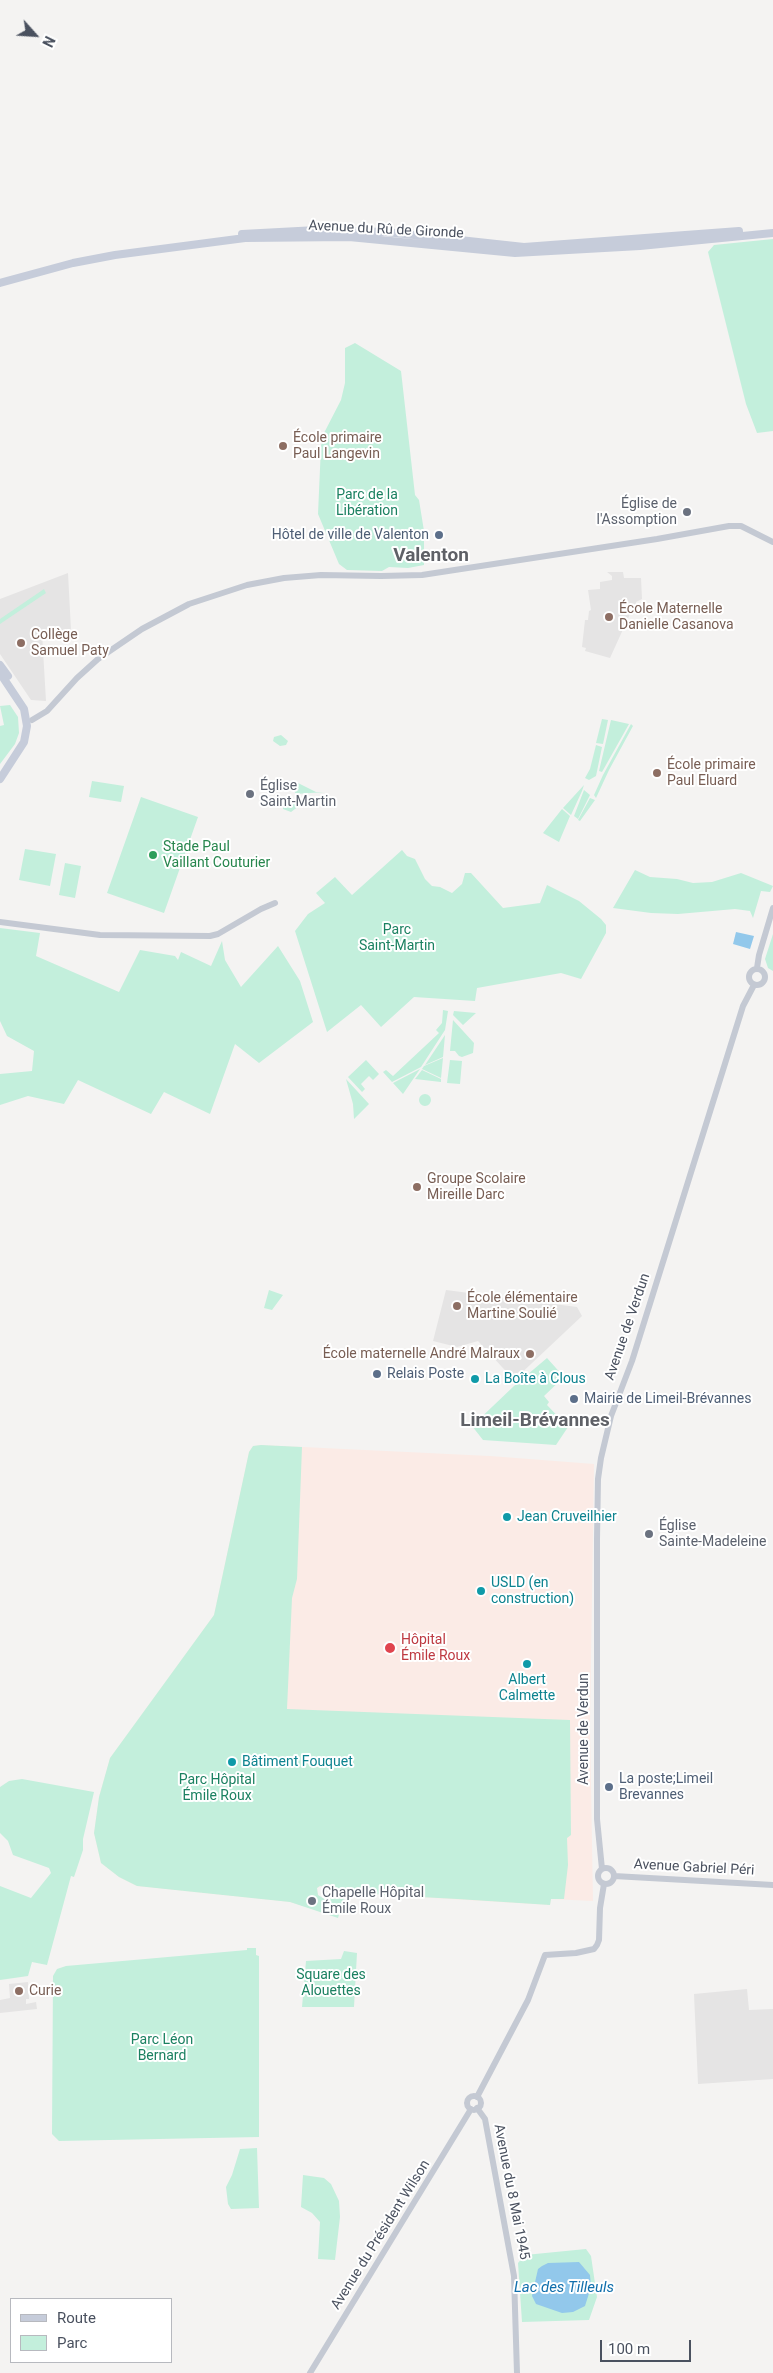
<!DOCTYPE html>
<html>
<head>
<meta charset="utf-8">
<style>
	body { margin:0 }
	#map { position:relative; width:773px; height:2373px; overflow:hidden; background:#f4f3f2; font-family:Roboto,sans-serif }
	canvas { display:block }
	.legend { position:absolute; left:10px; top:2298px; width:162px; height:65px; box-sizing:border-box; background:#fff; border:1px solid #b7b9bf; margin:0; padding:6px 9px; list-style:none; font-size:15px; color:#4a515f }
	.legend li { display:flex; align-items:center; gap:10px; height:25px }
	.legend b { width:25px; border:1px solid #b7b9bf }
	.north { position:absolute; left:10px; top:10px; width:50px; height:50px; -webkit-text-stroke:4px #fff; paint-order:stroke; rotate:116deg; font-size:14px; font-weight:700; line-height:20px; text-align:center; color:#4a515f }
	.north::after { content:''; display:block; margin:auto; width:18px; height:22px; background:#4a515f; clip-path:polygon(50% 0,100% 100%,50% 72%,0 100%) }
	.scale { position:absolute; left:600px; top:2340px; width:91px; height:22px; box-sizing:border-box; border:2px solid #4a515f; border-top:0; padding-left:6px; font-size:15px; line-height:18px; white-space:nowrap; color:#4a515f; -webkit-text-stroke:4px #fff; paint-order:stroke }
</style>
</head>
<body>
<div id="map">
<canvas width="773" height="2373"></canvas>
<ul class="legend">
<li><b style="height:6px;background:#c6ccda"></b>Route</li>
<li><b style="height:14px;background:#c3efdc"></b>Parc</li>
</ul>
<div class="north">N</div>
<div class="scale">100 m</div>
</div>
<script>
const c = document.querySelector('canvas').getContext('2d');
c.lineJoin = 'round';
function fillPath(path, color) { c.fillStyle = color; c.fill(path, 'evenodd'); }
const shape = rows => new Path2D(rows.map(r => 'M' + r).join(''));
function stroke(path, color, width, dash) { c.strokeStyle = color; c.lineWidth = width; c.lineCap = dash ? 'butt' : 'round'; c.setLineDash(dash || []); c.stroke(path); }
function label(font, color, halo, rows, align = 'center') {
  c.font = font + ' Roboto,sans-serif'; c.lineWidth = 4; c.setLineDash([]); c.textBaseline = 'middle'; c.strokeStyle = halo; c.fillStyle = color; for (const [text, x, y, turn = 0] of rows) {
    c.save(); c.translate(x, y); c.rotate((+turn || 0) * Math.PI / 180); c.textAlign = isNaN(turn) ? turn : align; if (halo) c.strokeText(text, 0, 0); c.fillText(text, 0, 0); c.restore();
  }
}
const education = shape([
	[607,572,623,572,624,578,641,578,642,599,636,602,636,610,630,614,610,658,585,651,586,648,582,647,585,620,588,620,589,611,591,610,588,590,600,589,600,582,612,580,612,576],
	[68,573,71,630,42,633,46,701,31,700,0,654,0,599],
	[446,1290,577,1307,582,1316,514,1380,478,1341,457,1347,433,1341],
	[28,1982,29,1999,26,1999,26,2004,36,2002,37,2009,0,2013,0,2000,10,1998,9,1984],
	[747,1989,749,2010,773,2009,773,2079,698,2084,694,1994]
]);
const medical = shape([
	[261,1445,490,1456,594,1464,590,1726,593,1901,551,1899,550,1905,383,1895,321,1886,317,1888,318,1895,314,1909,290,1902,137,1886,119,1877,101,1863,94,1833,99,1797,110,1758,214,1615,249,1452,253,1446]
]);
const green = shape([
	[773,239,773,431,757,433,746,404,708,252,714,245],
	[355,343,401,371,415,495,419,500,424,531,424,565,408,568,389,567,382,571,347,570,339,564,318,514,321,446,324,433,341,400,345,383,345,348],
	[44,589,46,593,0,624,0,619],
	[10,705,18,717,19,733,15,744,0,764,0,726,4,725,0,706],
	[602,719,608,720,603,744,596,743],
	[611,720,629,724,602,772,599,771],
	[631,724,633,726,609,770,596,798,594,795,603,775],
	[281,735,288,741,286,745,280,746,273,741,274,737],
	[596,745,602,747,596,776,589,780,585,778,590,769],
	[92,781,124,786,121,802,89,797],
	[298,783,316,792,325,792,296,794,293,789],
	[584,785,582,791,571,815,563,808],
	[584,790,590,795,578,819,574,816],
	[141,797,198,817,164,913,107,893],
	[590,798,595,800,580,821,578,820],
	[307,800,291,812,283,809,283,805,287,802],
	[562,809,570,816,559,842,543,833],
	[25,849,56,854,50,886,19,880],
	[402,850,407,856,415,859,425,879,432,886,440,887,452,893,462,884,465,873,471,873,503,908,540,903,547,885,579,901,601,919,606,925,606,933,581,979,561,973,477,988,475,1001,414,997,381,1027,361,1005,327,1032,295,931,308,914,325,903,316,893,335,877,352,895],
	[65,863,81,866,75,898,59,895],
	[635,870,650,877,677,879,693,883,712,882,741,873,773,886,770,892,761,891,753,918,750,911,735,909,678,914,651,913,613,908],
	[0,928,40,933,36,956,119,992,140,950,175,956,178,960,181,952,211,966,222,941,225,960,241,987,278,946,300,981,313,1022,259,1063,235,1044,210,1114,164,1092,151,1114,78,1080,64,1104,28,1096,0,1105,0,1074,32,1071,34,1051,7,1036,0,1021],
	[773,934,773,971,768,968,765,959],
	[443,1010,448,1011,445,1030,421,1067,392,1082,383,1072,386,1070,393,1076,439,1033,436,1030,442,1023],
	[454,1011,476,1013,463,1025,453,1015],
	[453,1020,474,1043,473,1053,462,1057,459,1056,455,1051,450,1051],
	[445,1035,443,1057,425,1065],
	[443,1058,441,1078,422,1069,424,1066],
	[366,1060,379,1074,373,1080,369,1076,361,1084,365,1089,362,1092,348,1077],
	[450,1060,462,1061,460,1084,447,1083],
	[420,1069,403,1094,393,1083],
	[422,1070,441,1079,441,1082,415,1079],
	[346,1079,369,1104,354,1119,353,1104],
	'419 1100a6 6 0 1 1 12 0a6 6 0 1 1-12 0Z',
	[269,1290,283,1295,272,1310,264,1308],
	[547,1358,564,1377,544,1396,549,1402,547,1405,568,1427,556,1445,483,1440,472,1426,514,1386],
	[261,1445,302,1447,297,1579,292,1598,287,1709,570,1720,571,1835,567,1838,568,1865,564,1899,551,1899,550,1905,457,1899,383,1895,320,1886,317,1888,318,1895,326,1900,339,1895,339,1898,344,1898,338,1918,290,1902,137,1886,119,1877,101,1863,94,1833,99,1797,110,1758,214,1615,249,1452,253,1446],
	[22,1779,94,1792,83,1839,83,1850,74,1877,71,1876,47,1965,32,1962,28,1976,0,1980,0,1886,31,1898,51,1873,49,1868,13,1855,8,1841,0,1833,0,1787,9,1781],
	[247,1948,256,1948,256,1955,259,1956,259,2137,59,2141,52,2134,53,1976,57,1969,66,1966,247,1950],
	[344,1951,357,1953,354,2007,302,2007,306,1961,341,1959],
	[257,2148,259,2208,231,2209,228,2204,226,2187,232,2175,240,2149],
	[303,2175,324,2178,331,2184,339,2201,340,2217,335,2260,318,2259,320,2222,312,2213,301,2207],
	[586,2249,591,2256,597,2297,589,2320,522,2322,518,2263,525,2255]
]);
const water = shape([
	[736,932,754,936,750,949,733,944],
	[579,2262,590,2275,591,2287,585,2306,573,2312,562,2313,536,2304,532,2296,533,2291,538,2269,542,2266,548,2263]
]);
const tertiary = shape([
	[32,720,47,711,77,678,98,659,142,629,189,604,247,585,284,578,321,575,381,576,422,575,657,539,729,526,741,526,773,542],
	[0,922,100,935,210,936,218,934,261,909,275,903],
	[757,968,759,955,773,908],
	'749 977a8 8 0 1 1 16 0a8 8 0 1 1-16 0Z',
	'598 1876a8 8 0 1 1 16 0a8 8 0 1 1-16 0Z',
	[602,1869,597,1819,597,1539,598,1479,601,1458,611,1416,632,1361,743,1006,754,985],
	[614,1876,773,1885],
	'467 2103a7 7 0 1 1 14 0a7 7 0 1 1-14 0Z',
	[477,2097,528,2000,545,1955,576,1953,594,1949,597,1945,599,1940,600,1908,604,1884],
	[477,2108,485,2119,514,2276,517,2373],
	[310,2373,471,2109]
]);
const secondary = shape([
	[242,234,317,230,386,232,524,247,739,231],
	[0,283,73,263,115,255,245,238,349,237,515,253,640,246,773,233],
	[0,665,8,676],
	[0,673,24,709,27,726,24,742,0,779]
]);
const markers = [
	[283,446,5,"#8d6e63"],
	[687,512,5,"#6b7280"],
	[439,535,5,"#5c6f8a"],
	[609,617,5,"#8d6e63"],
	[21,643,5,"#8d6e63"],
	[657,773,5,"#8d6e63"],
	[250,794,5,"#6b7280"],
	[153,855,5,"#2e9e5b"],
	[417,1187,5,"#8d6e63"],
	[457,1306,5,"#8d6e63"],
	[530,1354,5,"#8d6e63"],
	[377,1374,5,"#5c6f8a"],
	[475,1379,5,"#0f9aa8"],
	[574,1399,5,"#5c6f8a"],
	[507,1517,5,"#0f9aa8"],
	[649,1534,5,"#6b7280"],
	[481,1591,5,"#0f9aa8"],
	[390,1648,6,"#e0444e"],
	[527,1664,5,"#0f9aa8"],
	[232,1762,5,"#0f9aa8"],
	[609,1787,5,"#5c6f8a"],
	[312,1901,5,"#6b7280"],
	[19,1991,5,"#8d6e63"]
];
const streetNames = [
	["Avenue du Rû de Gironde",386,230,3],
	["Avenue de Verdun",628,1327,-71],
	["Avenue de Verdun",584,1729,-90],
	["Avenue Gabriel Péri",694,1868,3],
	["Avenue du 8 Mai 1945",511,2192,79],
	["Avenue du Président Wilson",381,2235,-58]
];
const educationNames = [
	["École primaire",293,438],
	["Paul Langevin",293,454],
	["École Maternelle",619,609],
	["Danielle Casanova",619,625],
	["Collège",31,635],
	["Samuel Paty",31,651],
	["École primaire",667,765],
	["Paul Eluard",667,781],
	["Groupe Scolaire",427,1179],
	["Mireille Darc",427,1195],
	["École élémentaire",467,1298],
	["Martine Soulié",467,1314],
	["École maternelle André Malraux",520,1354,"right"],
	["Curie",29,1991]
];
const parkNames = [
	["Parc de la",367,495],
	["Libération",367,511],
	["Parc",397,930],
	["Saint-Martin",397,946],
	["Parc Hôpital",217,1780],
	["Émile Roux",217,1796],
	["Square des",331,1975],
	["Alouettes",331,1991],
	["Parc Léon",162,2040],
	["Bernard",162,2056]
];
const worshipNames = [
	["Église de",677,504,"right"],
	["l'Assomption",677,520,"right"],
	["Église",260,786],
	["Saint-Martin",260,802],
	["Église",659,1526],
	["Sainte-Madeleine",659,1542],
	["Chapelle Hôpital",322,1893],
	["Émile Roux",322,1909]
];
const serviceNames = [
	["Hôtel de ville de Valenton",429,535,"right"],
	["Relais Poste",387,1374],
	["Mairie de Limeil-Brévannes",584,1399],
	["La poste;Limeil",619,1779],
	["Brevannes",619,1795]
];
const leisureNames = [
	["Stade Paul",163,847],
	["Vaillant Couturier",163,863]
];
const cultureNames = [
	["La Boîte à Clous",485,1379],
	["Jean Cruveilhier",517,1517],
	["USLD (en",491,1583],
	["construction)",491,1599],
	["Albert",527,1680,"center"],
	["Calmette",527,1696,"center"],
	["Bâtiment Fouquet",242,1762]
];
const healthNames = [
	["Hôpital",401,1640],
	["Émile Roux",401,1656]
];
const waterNames = [
	["Lac des Tilleuls",564,2288]
];
const districtNames = [
	["Valenton",431,556],
	["Limeil-Brévannes",535,1421]
];
fillPath(education, '#e5e4e4');
fillPath(medical, '#fbebe6');
fillPath(green, '#c3efdc');
fillPath(water, '#92c8eb');
stroke(tertiary, '#c4c9d3', 6);
stroke(secondary, '#c6ccda', 8);
for (const [x, y, r, color] of markers) { const dot = new Path2D(); dot.arc(x, y, r, 0, 2 * Math.PI); c.fillStyle = color; c.fill(dot); stroke(dot, '#fff', 2); }
label('14px', '#4a515f', '#fff', streetNames);
label('14px', '#785e54', '#fff', educationNames, 'left');
label('14px', '#1b8161', '#fff', parkNames);
label('14px', '#5b616d', '#fff', worshipNames, 'left');
label('14px', '#4e5e75', '#fff', serviceNames, 'left');
label('14px', '#27864d', '#fff', leisureNames, 'left');
label('14px', '#0d838f', '#fff', cultureNames, 'left');
label('14px', '#be3a42', '#fff', healthNames, 'left');
label('italic 15px', '#116fac', '#fff', waterNames);
label('bold 19px', '#5f6167', '#fff', districtNames);
</script>
</body>
</html>
